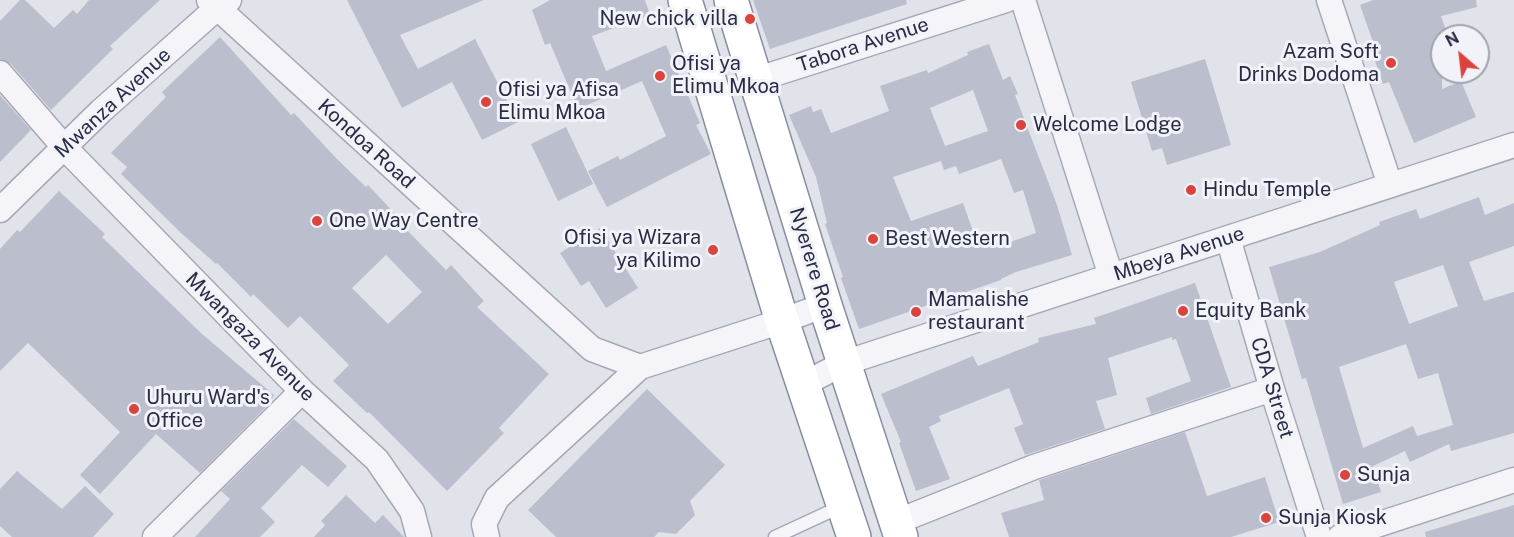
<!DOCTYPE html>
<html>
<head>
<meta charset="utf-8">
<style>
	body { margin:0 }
	#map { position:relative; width:1514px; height:537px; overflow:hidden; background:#e1e3eb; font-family:"Public Sans",sans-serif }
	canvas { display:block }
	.north { position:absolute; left:1430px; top:24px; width:60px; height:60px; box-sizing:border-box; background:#f1f3f8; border:2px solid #a1a3b0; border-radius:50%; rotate:332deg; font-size:16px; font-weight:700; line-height:24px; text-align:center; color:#282c45 }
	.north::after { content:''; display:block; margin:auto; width:21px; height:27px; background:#db443c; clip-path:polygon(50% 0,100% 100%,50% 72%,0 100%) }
</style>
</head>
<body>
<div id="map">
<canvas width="1514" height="537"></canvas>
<div class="north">N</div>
</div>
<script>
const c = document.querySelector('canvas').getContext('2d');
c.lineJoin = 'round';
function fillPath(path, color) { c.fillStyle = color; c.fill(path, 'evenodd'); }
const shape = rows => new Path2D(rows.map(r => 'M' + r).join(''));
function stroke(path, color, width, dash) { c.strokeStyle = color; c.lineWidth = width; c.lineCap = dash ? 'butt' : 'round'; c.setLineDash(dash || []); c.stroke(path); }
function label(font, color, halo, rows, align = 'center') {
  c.font = font + ' "Public Sans",sans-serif'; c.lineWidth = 6; c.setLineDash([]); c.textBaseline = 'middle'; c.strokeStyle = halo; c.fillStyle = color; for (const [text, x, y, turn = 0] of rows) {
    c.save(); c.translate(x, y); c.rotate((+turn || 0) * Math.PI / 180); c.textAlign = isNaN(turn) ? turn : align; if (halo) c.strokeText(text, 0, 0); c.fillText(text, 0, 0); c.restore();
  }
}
const building = shape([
	[20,0,25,0,54,28,73,10,77,14,89,0,160,0,110,46,113,49,51,110,11,64,0,59,0,21],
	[347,0,484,0,400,35,418,69,475,39,518,122,482,140,452,82,402,108],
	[550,0,645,0,650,15,592,36,606,71,666,45,700,123,696,125,711,154,607,207,588,171,618,156,620,160,666,136,642,81,578,109,550,43,545,45,532,10],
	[753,0,906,0,907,4,770,49],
	[1373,0,1476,0,1477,7,1441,16,1448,36,1442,36,1442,89,1461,81,1476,117,1414,143,1389,82,1383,84,1370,46,1374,45,1360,5],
	[220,37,291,115,294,113,337,159,366,187,368,185,399,218,397,220,446,270,451,265,484,301,477,307,549,374,499,428,504,433,447,491,369,412,367,413,333,381,349,365,300,316,288,328,253,294,251,297,217,263,216,264,181,233,121,174,127,167,111,153,166,97,162,92],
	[386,255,422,292,388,324,352,288],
	[989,44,1003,80,1010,76,1018,94,1015,95,1057,205,1072,255,1016,272,1001,279,1001,280,859,329,841,278,843,277,825,224,827,223,816,177,789,115,811,106,813,112,821,109,831,133,889,111,880,86,927,70,928,73,968,55,967,52],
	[973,90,988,131,945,146,930,108],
	[1001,159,1014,193,1023,190,1036,233,993,248,989,235,976,240,963,203,911,221,893,177,941,161,944,170,956,166,959,174],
	[1205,59,1231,145,1167,165,1162,148,1152,151,1131,82],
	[0,95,31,130,0,162],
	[566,127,593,184,558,201,531,144],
	[59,191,105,234,102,237,202,334,274,395,271,400,272,401,200,473,156,434,100,494,80,475,120,432,28,343,0,371,0,249,17,230,20,232],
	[1479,197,1485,215,1514,203,1514,246,1469,262,1484,301,1514,292,1514,433,1451,451,1449,444,1410,462,1405,451,1373,466,1381,492,1343,504,1306,378,1302,379,1269,267,1320,252,1380,225,1379,222,1416,209,1420,219],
	[1443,265,1458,306,1409,324,1394,282],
	[1406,344,1418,379,1438,373,1453,425,1417,436,1413,426,1363,448,1339,367],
	[600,228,638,288,606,308,589,281,581,286,560,253],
	[1195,283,1231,387,1151,414,1146,398,1191,381,1176,339,1172,340,1172,337,1108,358,1117,395,1096,401,1105,429,1025,455,1014,428,1023,424,1009,388,939,416,941,421,929,427,950,479,916,491,899,443,901,442,881,394,973,356,978,366,1039,342,1038,338,1096,324,1094,318],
	[647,389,725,465,690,501,695,515,676,534,659,532,654,537,556,537,528,510],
	[294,419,347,466,328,487,302,465,261,508,275,522,260,537,195,537,230,499,221,491],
	[1185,432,1207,496,1265,477,1279,522,1231,537,1009,537,1001,513,1044,500,1039,480],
	[17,471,62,509,85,486,114,514,93,537,12,537,0,526,0,489],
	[346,495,375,523,383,515,404,537,314,537,325,525,321,521],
	[1514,505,1514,537,1426,537,1425,532]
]);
const lane = shape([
	[775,537,842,506]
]);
const street = shape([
	[209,0,592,349,640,367],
	[1023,0,1111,276],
	[1329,0,1390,185],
	[0,73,65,148,302,391,377,460,412,511,419,537],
	[755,80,1006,0],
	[0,210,101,111,217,8,229,0],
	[1228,238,1272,389,1319,537],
	[804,384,844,363,1514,145],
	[896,522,1034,467,1272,389],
	[155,537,302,391],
	[487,537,484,524,497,498,640,367,782,321,825,305],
	[1340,537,1514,480]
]);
const highway = shape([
	[685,0,782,321,854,537],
	[731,0,825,305,901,537]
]);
const markers = [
	[750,19,6,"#db443c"],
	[1391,63,6,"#db443c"],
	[660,76,6,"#db443c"],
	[486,102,6,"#db443c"],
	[1021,125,6,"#db443c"],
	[1191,190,6,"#db443c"],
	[317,221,6,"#db443c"],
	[873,239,6,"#db443c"],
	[713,250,6,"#db443c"],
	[1183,311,6,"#db443c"],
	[916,312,6,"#db443c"],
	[134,409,6,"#db443c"],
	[1345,475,6,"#db443c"],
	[1266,518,6,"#db443c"]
];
const poiNames = [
	["New chick villa",738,19,"right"],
	["Azam Soft",1379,52,"right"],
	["Drinks Dodoma",1379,75,"right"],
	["Ofisi ya",672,64],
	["Elimu Mkoa",672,87],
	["Ofisi ya Afisa",498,90],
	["Elimu Mkoa",498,113],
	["Welcome Lodge",1033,125],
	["Hindu Temple",1203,190],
	["One Way Centre",329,221],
	["Ofisi ya Wizara",701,238,"right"],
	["ya Kilimo",701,261,"right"],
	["Best Western",885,239],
	["Mamalishe",928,300],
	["restaurant",928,323],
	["Equity Bank",1195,311],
	["Uhuru Ward's",146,398],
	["Office",146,421],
	["Sunja",1357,475],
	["Sunja Kiosk",1278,518]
];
const streetNames = [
	["Tabora Avenue",863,45,-18],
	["Mwanza Avenue",113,103,-43],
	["Kondoa Road",366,144,42],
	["Mbeya Avenue",1179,254,-18],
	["Nyerere Road",814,269,73],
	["Mwangaza Avenue",250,337,45],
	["CDA Street",1272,388,73]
];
fillPath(building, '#bbbecc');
stroke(lane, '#a6a8b6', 15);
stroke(street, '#a6a8b6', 27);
stroke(highway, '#878da3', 36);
stroke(lane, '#f5f5f9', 12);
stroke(street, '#f5f5f9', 24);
stroke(highway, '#fff', 33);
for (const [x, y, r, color] of markers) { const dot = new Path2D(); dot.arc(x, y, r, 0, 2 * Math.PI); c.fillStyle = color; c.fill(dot); stroke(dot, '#f1f3f8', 2); }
label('20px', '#282c45', '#f1f3f8', poiNames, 'left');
label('20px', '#282c45', '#f1f3f8', streetNames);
</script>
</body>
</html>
